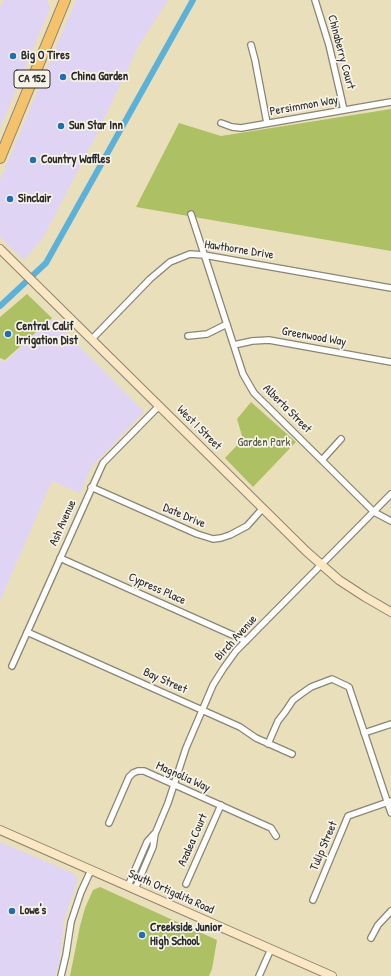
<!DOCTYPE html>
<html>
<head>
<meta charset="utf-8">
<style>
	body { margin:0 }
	canvas { display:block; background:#eadfbb }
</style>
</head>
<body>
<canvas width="391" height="976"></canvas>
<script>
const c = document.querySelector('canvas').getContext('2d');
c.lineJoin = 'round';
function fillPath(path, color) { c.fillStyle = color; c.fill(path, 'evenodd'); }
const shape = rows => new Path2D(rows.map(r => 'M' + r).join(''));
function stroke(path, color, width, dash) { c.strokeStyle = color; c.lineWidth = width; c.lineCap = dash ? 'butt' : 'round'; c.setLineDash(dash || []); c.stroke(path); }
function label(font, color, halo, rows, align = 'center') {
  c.font = font + ' "Patrick Hand",sans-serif'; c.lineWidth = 3.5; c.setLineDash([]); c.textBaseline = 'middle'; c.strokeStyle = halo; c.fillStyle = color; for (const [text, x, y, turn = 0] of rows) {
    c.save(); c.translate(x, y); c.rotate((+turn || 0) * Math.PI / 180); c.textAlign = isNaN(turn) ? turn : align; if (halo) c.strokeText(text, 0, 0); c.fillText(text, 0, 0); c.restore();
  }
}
const built = shape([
	[4,0,47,0,50,8,0,128,0,8],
	[76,0,168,0,139,45,98,132,43,238,24,260,0,237,0,180],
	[52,318,144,412,92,466,80,493,52,481,0,601,0,360,5,362],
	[0,842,73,873,78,879,64,920,59,965,55,976,0,976]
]);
const green = shape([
	[391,109,391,251,136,207,179,123,221,136],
	[27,294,52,318,5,360,0,358,0,317],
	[251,402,296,442,253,487,225,458,243,439,237,419],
	[100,887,217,940,212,969,209,976,70,976,80,926,85,908,93,890]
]);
const canal = shape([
	[0,306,46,263,193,0]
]);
const street = shape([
	[315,0,329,45,344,110],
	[251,45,255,60,267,123],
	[221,123,232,127,241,128,391,102],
	[191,214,243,374,254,393,374,512,391,521],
	[188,336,207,334,227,324],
	[92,339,150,279,170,262,190,254,204,255,391,288],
	[234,345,252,341,269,340,391,362],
	[322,460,341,439],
	[91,487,197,534,213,539,221,538,230,535,247,526,263,508],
	[60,558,246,641],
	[27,632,240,727,256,738,292,754],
	[12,666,103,463,159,406],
	[364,733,391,724],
	[268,744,278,721,285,712,293,700,301,694,311,687,332,679,349,687,391,813],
	[109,823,129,777,133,773,138,771,144,771,271,828,276,836],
	[186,884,221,805],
	[128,886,147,842,154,834],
	[135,889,153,847,155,834,168,803,186,748,213,685,223,669,236,651,391,494],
	[313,900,348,816,391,801],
	[371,938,378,925,391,911],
	[61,976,66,955,71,922,81,892,91,870],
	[259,976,271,949]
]);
const secondary = shape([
	[0,249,307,552,339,580,365,597,391,612],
	[0,830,332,976]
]);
const highway = shape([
	[0,158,65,0]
]);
const markers = [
	[13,56,4,"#1f6fb2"],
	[63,77,4,"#1f6fb2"],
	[61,126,4,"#1f6fb2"],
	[33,160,4,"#1f6fb2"],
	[10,199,4,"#1f6fb2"],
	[8,334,4,"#1f6fb2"],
	[12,911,4,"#1f6fb2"],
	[142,935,4,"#1f6fb2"]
];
const shields = [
	[32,79,36]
];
const shieldNames = [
	["CA 152",32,79]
];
const streetNames = [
	["Chinaberry Court",341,52,75],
	["Persimmon Way",304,106,-10],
	["Hawthorne Drive",239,250,9],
	["Greenwood Way",314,337,10],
	["Alberta Street",287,409,45],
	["West I Street",199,428,45],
	["Date Drive",184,516,23],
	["Ash Avenue",63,523,-66],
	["Cypress Place",157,589,24],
	["Birch Avenue",236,638,-48],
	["Bay Street",165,681,24],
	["Magnolia Way",183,777,24],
	["Azalea Court",193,840,-66],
	["Tulip Street",324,846,-67],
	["South Ortigalita Road",171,892,24]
];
const poiNames = [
	["Big O Tires",21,56],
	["China Garden",71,77],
	["Sun Star Inn",69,126],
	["Country Waffles",41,160],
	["Sinclair",18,199],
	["Central Calif",16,327],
	["Irrigation Dist",16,341],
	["Lowe's",20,911],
	["Creekside Junior",150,928],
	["High School",150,942]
];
const parkNames = [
	["Garden Park",264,443]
];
fillPath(built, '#e0d4f4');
fillPath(green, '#adc064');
stroke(canal, '#5bb1d8', 6);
stroke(street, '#8a8573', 8);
stroke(secondary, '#8a8573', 10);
stroke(highway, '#8a8573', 12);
stroke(street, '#fff', 5.5);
stroke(secondary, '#fbe7c3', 8);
stroke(highway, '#f4c26a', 10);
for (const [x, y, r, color] of markers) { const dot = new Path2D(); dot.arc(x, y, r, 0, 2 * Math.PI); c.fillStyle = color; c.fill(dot); stroke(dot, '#f7f3e8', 1.5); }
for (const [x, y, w] of shields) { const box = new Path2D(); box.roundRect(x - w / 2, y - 9, w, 18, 3); c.fillStyle = '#f7f3e8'; c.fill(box); stroke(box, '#2b2b2b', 1); }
label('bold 11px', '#2b2b2b', null, shieldNames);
label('12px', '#2b2b2b', '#f7f3e8', streetNames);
label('bold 12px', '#2b2b2b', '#f7f3e8', poiNames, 'left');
label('12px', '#52583c', '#f7f3e8', parkNames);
</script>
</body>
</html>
